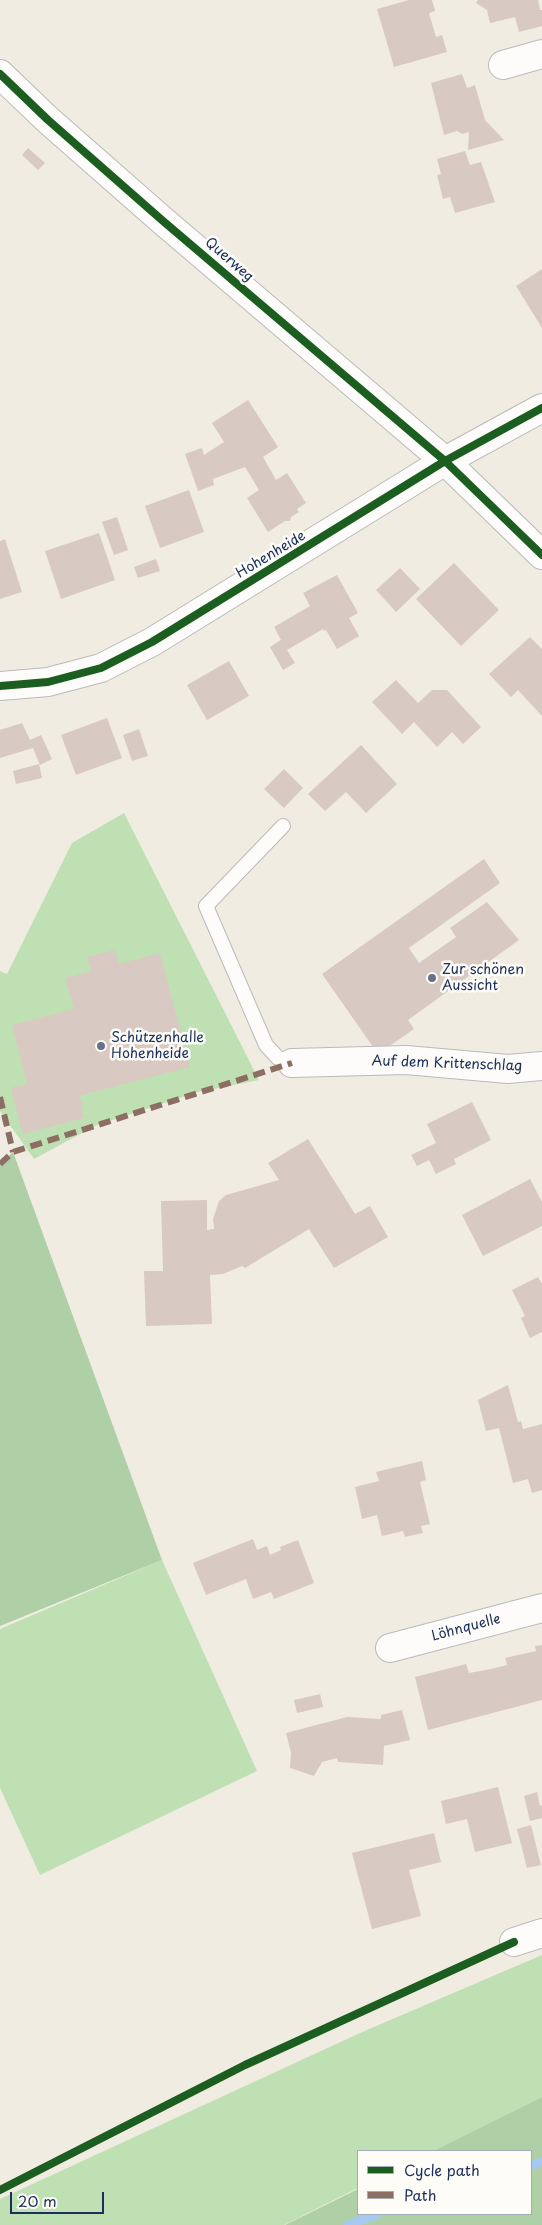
<!DOCTYPE html>
<html>
<head>
<meta charset="utf-8">
<style>
	body { margin:0 }
	#map { position:relative; width:542px; height:2225px; overflow:hidden; background:#f0ece2; font-family:"Playpen Sans",sans-serif }
	canvas { display:block }
	.legend { position:absolute; left:357px; top:2150px; width:175px; height:65px; box-sizing:border-box; background:#fdfcf7; border:1px solid #a3aaba; margin:0; padding:6px 9px; list-style:none; font-size:15px; color:#1b2f5e }
	.legend li { display:flex; align-items:center; gap:10px; height:25px }
	.legend b { width:25px; border:1px solid #a3aaba }
	.scale { position:absolute; left:10px; top:2192px; width:94px; height:22px; box-sizing:border-box; border:2px solid #1b2f5e; border-top:0; padding-left:6px; font-size:15px; line-height:18px; white-space:nowrap; color:#1b2f5e; -webkit-text-stroke:4px #fdfcf7; paint-order:stroke }
</style>
</head>
<body>
<div id="map">
<canvas width="542" height="2225"></canvas>
<ul class="legend">
<li><b style="height:6px;background:#1b5e20"></b>Cycle path</li>
<li><b style="height:6px;background:#8d6e63"></b>Path</li>
</ul>
<div class="scale">20 m</div>
</div>
<script>
const c = document.querySelector('canvas').getContext('2d');
c.lineJoin = 'round';
function fillPath(path, color) { c.fillStyle = color; c.fill(path, 'evenodd'); }
const shape = rows => new Path2D(rows.map(r => 'M' + r).join(''));
function stroke(path, color, width, dash) { c.strokeStyle = color; c.lineWidth = width; c.lineCap = dash ? 'butt' : 'round'; c.setLineDash(dash || []); c.stroke(path); }
function label(font, color, halo, rows, align = 'center') {
  c.font = font + ' "Playpen Sans",sans-serif'; c.lineWidth = 5; c.setLineDash([]); c.textBaseline = 'middle'; c.strokeStyle = halo; c.fillStyle = color; for (const [text, x, y, turn = 0] of rows) {
    c.save(); c.translate(x, y); c.rotate((+turn || 0) * Math.PI / 180); c.textAlign = isNaN(turn) ? turn : align; if (halo) c.strokeText(text, 0, 0); c.fillText(text, 0, 0); c.restore();
  }
}
const green = shape([
	[124,813,259,1080,198,1092,97,1125,34,1159,0,1111,0,971,7,974,72,843],
	[162,1560,257,1771,40,1875,0,1788,0,1629],
	[542,1955,542,2097,433,2151,358,2151,358,2188,284,2225,0,2225,0,2199,360,2033]
]);
const forest = shape([
	[13,1152,162,1560,0,1626,0,1164],
	[542,2097,542,2225,285,2225,358,2189,358,2214,531,2214,531,2151,433,2151]
]);
const stream = shape([
	[531,2166,542,2161],
	[348,2225,378,2214]
]);
const building = shape([
	[409,0,432,0,435,11,429,13,436,37,442,35,447,52,394,67,377,9],
	[478,0,538,0,540,10,542,10,542,26,519,32,515,17,490,23,487,10,476,3],
	[462,74,467,88,475,85,485,120,504,140,468,150,469,132,462,134,457,131,444,135,431,83],
	[28,148,45,163,38,170,22,155],
	[465,151,470,165,481,162,495,202,455,213,450,197,443,199,437,175,441,174,437,159],
	[542,269,542,328,516,286],
	[248,400,278,447,263,457,276,480,287,473,306,503,297,509,299,512,291,517,290,521,285,521,268,532,247,498,259,490,245,467,213,479,214,485,198,491,185,454,202,448,204,455,224,442,212,423],
	[189,490,204,532,160,548,145,506],
	[117,517,128,550,114,555,102,522],
	[99,533,115,580,61,599,45,551],
	[5,539,22,592,0,599,0,541],
	[156,559,160,571,138,578,134,567],
	[454,563,499,610,461,646,416,599],
	[400,568,420,589,396,612,376,590],
	[337,575,358,613,349,618,359,636,337,649,326,630,324,631,323,629,287,650,295,663,283,670,270,647,281,640,274,627,310,606,303,593],
	[530,637,542,649,542,716,518,690,511,697,489,674],
	[229,661,249,696,207,720,187,685],
	[396,680,418,703,432,690,447,690,481,727,463,744,452,732,437,747,414,722,402,734,372,702],
	[107,718,122,758,76,775,61,735],
	[22,723,30,740,41,735,52,759,40,765,33,748,0,758,0,730],
	[139,729,148,756,132,761,123,735],
	[361,745,397,784,366,813,346,792,325,811,308,794],
	[39,764,42,778,16,784,13,771],
	[284,769,303,788,284,808,264,789],
	[484,859,500,883,409,948,419,963,456,937,450,928,487,902,519,940,408,1020,414,1029,378,1054,322,974],
	[115,950,119,964,160,953,190,1067,78,1096,83,1104,81,1105,84,1118,23,1134,11,1088,27,1084,12,1025,74,1009,65,978,91,971,87,957],
	[472,1102,491,1140,454,1159,456,1164,436,1174,429,1160,417,1166,411,1155,436,1143,427,1124],
	[308,1139,355,1214,370,1206,388,1237,334,1268,309,1229,245,1268,242,1266,223,1274,210,1275,212,1324,146,1326,144,1271,163,1271,161,1201,207,1200,207,1230,214,1229,213,1219,219,1201,226,1195,279,1180,268,1163],
	[530,1179,542,1202,542,1226,483,1256,462,1215],
	[538,1277,542,1284,542,1332,530,1338,521,1318,525,1316,512,1290],
	[508,1385,518,1422,521,1421,523,1429,542,1424,542,1490,532,1493,528,1479,513,1483,499,1428,486,1431,478,1400],
	[422,1461,426,1480,420,1482,430,1524,421,1526,423,1533,405,1537,403,1531,382,1536,377,1515,362,1519,355,1487,379,1481,376,1472],
	[253,1539,257,1550,267,1546,270,1555,281,1550,280,1547,298,1540,314,1583,274,1599,271,1592,253,1599,246,1579,206,1595,193,1563],
	[542,1645,542,1700,428,1730,415,1677,466,1664,469,1673,491,1669,507,1665,505,1658,536,1651,535,1646],
	[320,1694,323,1707,297,1713,294,1700],
	[402,1710,410,1740,384,1746,383,1765,338,1762,337,1758,322,1762,314,1776,290,1768,291,1753,286,1733,347,1717,381,1719,381,1715],
	[498,1787,512,1843,475,1852,467,1819,446,1824,441,1801],
	[537,1792,540,1806,542,1805,542,1818,530,1821,524,1796],
	[531,1825,541,1865,527,1868,517,1829],
	[434,1833,441,1862,409,1870,421,1916,372,1929,352,1853]
]);
const lane = shape([
	[283,826,206,906,266,1045,278,1058,292,1063]
]);
const street = shape([
	[503,65,542,54],
	[0,686,48,682,101,668,152,642,445,461,542,408],
	[292,1063,406,1060,508,1069,542,1066],
	[390,1648,542,1608],
	[514,1942,542,1933]
]);
const secondary = shape([
	[0,74,48,120,163,221,445,461,542,555]
]);
const quiet = shape([
	[0,1097,13,1152],
	[0,1164,13,1152,292,1063]
]);
const cycleway = shape([
	[0,74,48,120,163,221,445,461,542,555],
	[0,686,48,682,101,668,152,642,445,461,542,408],
	[0,2190,245,2065,514,1942]
]);
const markers = [
	[432,978,5,"#66718c"],
	[101,1046,5,"#66718c"]
];
const streetNames = [
	["Querweg",229,260,41],
	["Hohenheide",271,555,-31],
	["Auf dem Krittenschlag",447,1064,2],
	["Löhnquelle",466,1628,-15]
];
const poiNames = [
	["Zur schönen",442,970],
	["Aussicht",442,986],
	["Schützenhalle",111,1038],
	["Hohenheide",111,1054]
];
fillPath(green, '#bfe0b2');
fillPath(forest, '#afcfa7');
stroke(stream, '#a6caef', 9);
fillPath(building, '#d9c9c3');
stroke(lane, '#bbbab8', 16);
stroke(street, '#bbbab8', 30);
stroke(secondary, '#bbbab8', 30);
stroke(lane, '#fdfcfb', 14);
stroke(street, '#fdfcfb', 28);
stroke(secondary, '#fdfcfb', 28);
stroke(quiet, '#8d6e63', 6, [12, 6]);
stroke(cycleway, '#1b5e20', 8);
for (const [x, y, r, color] of markers) { const dot = new Path2D(); dot.arc(x, y, r, 0, 2 * Math.PI); c.fillStyle = color; c.fill(dot); stroke(dot, '#fdfcf7', 2); }
label('14px', '#1b2f5e', '#fdfcf7', streetNames);
label('14px', '#1b2f5e', '#fdfcf7', poiNames, 'left');
</script>
</body>
</html>
